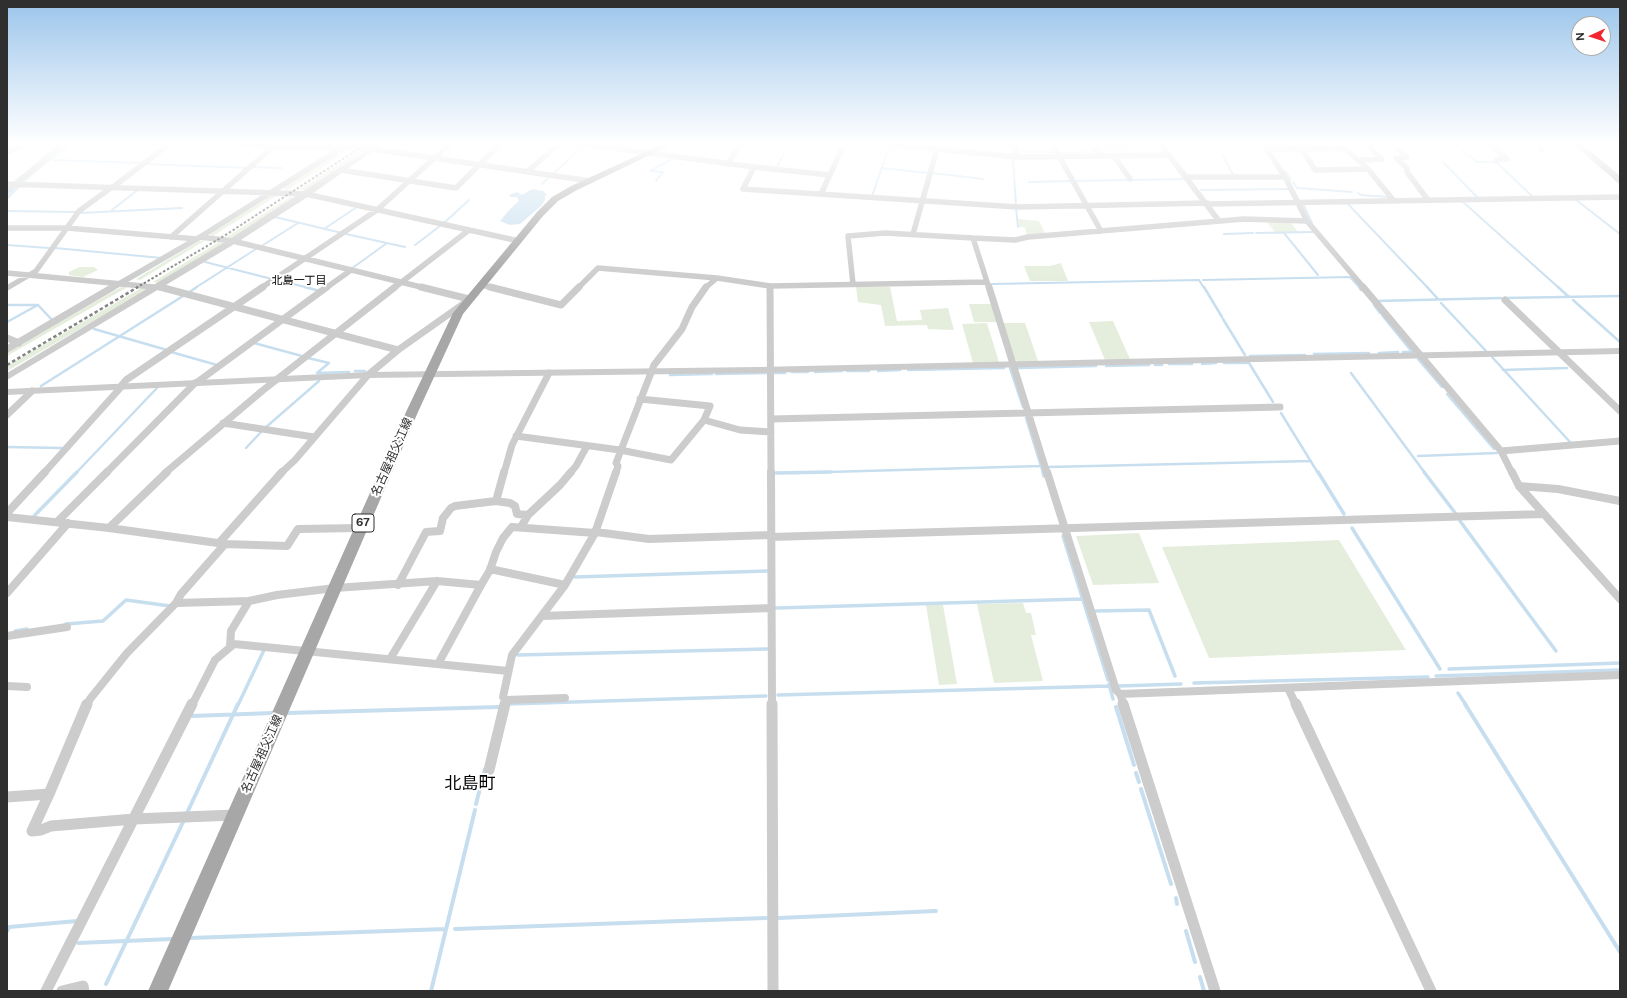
<!DOCTYPE html>
<html>
<head>
<meta charset="utf-8">
<style>
	body { margin:0 }
	#map { position:relative; width:1627px; height:998px; overflow:hidden; background:#fff; font-family:"Public Sans",sans-serif }
	canvas { display:block }
	.frame { position:absolute; inset:0; border:8px solid #2f2f2f; pointer-events:none }
	.north { position:absolute; left:1571px; top:16px; width:40px; height:40px; box-sizing:border-box; background:#fff; border:1px solid #acacac; border-radius:50%; rotate:267deg; font-size:11px; font-weight:700; line-height:16px; text-align:center; color:#2f2f2f }
	.north::after { content:''; display:block; margin:auto; width:14px; height:18px; background:#f3252e; clip-path:polygon(50% 0,100% 100%,50% 72%,0 100%) }
</style>
</head>
<body>
<div id="map">
<canvas width="1627" height="998"></canvas>
<div class="frame"></div>
<div class="north">N</div>
</div>
<script>
const c = document.querySelector('canvas').getContext('2d');
c.lineJoin = 'round';
function fillPath(path, color) { c.fillStyle = color; c.fill(path, 'evenodd'); }
const shape = rows => new Path2D(rows.map(r => 'M' + r).join(''));
function stroke(path, color, width, dash) { c.strokeStyle = color; c.lineWidth = width; c.lineCap = dash ? 'butt' : 'round'; c.setLineDash(dash || []); c.stroke(path); }
function label(font, color, halo, rows, align = 'center') {
  c.font = font + ' "Public Sans","Noto Sans JP",sans-serif'; c.lineWidth = 4; c.setLineDash([]); c.textBaseline = 'middle'; c.strokeStyle = halo; c.fillStyle = color; for (const [text, x, y, turn = 0] of rows) {
    c.save(); c.translate(x, y); c.rotate((+turn || 0) * Math.PI / 180); c.textAlign = isNaN(turn) ? turn : align; if (halo) c.strokeText(text, 0, 0); c.fillText(text, 0, 0); c.restore();
  }
}
const green = shape([
	[1138,145,1140,148,1126,149,1131,155,1101,155,1094,146],
	[342,149,349,150,287,190,283,188],
	[360,150,364,151,307,190,299,190],
	[272,195,278,195,213,236,209,234],
	[290,197,294,198,233,238,225,238],
	[1018,219,1039,221,1046,235,1027,237,1025,227,1019,227],
	[1266,221,1290,222,1298,232,1275,232],
	[206,240,140,280,136,279,199,241],
	[219,242,224,243,160,283,153,282],
	[1061,263,1068,281,1030,281,1024,266,1050,266],
	[79,267,94,267,98,270,83,277,69,275,69,272],
	[131,285,7,356,7,352,123,286],
	[143,287,149,289,7,371,7,366],
	[856,287,890,287,897,321,922,320,920,310,948,308,954,330,928,329,927,325,885,326,881,305,858,302],
	[969,304,992,304,997,322,974,322],
	[1113,321,1130,359,1105,360,1089,322],
	[987,323,999,362,973,363,962,324],
	[1003,323,1025,323,1038,361,1018,362,1014,358],
	[1139,533,1159,583,1093,585,1076,536],
	[1339,540,1406,650,1209,658,1162,547],
	[1023,603,1026,613,1031,613,1036,635,1031,635,1043,681,994,683,977,604],
	[926,605,943,605,957,684,939,685]
]);
const water = shape([
	[69,142,74,142,30,177,7,200,7,195,15,186],
	[532,189,543,191,547,195,545,196,545,200,541,206,520,224,510,225,500,221,512,207,519,201,517,197,511,197,509,195,517,192,522,195]
]);
const streamFar3 = shape([
	[1453,142,1477,162,1496,162,1532,196],
	[1572,142,1605,171],
	[1601,142,1620,154],
	[7,144,12,142],
	[307,146,312,142],
	[371,147,379,142],
	[405,152,417,142],
	[1019,152,1054,152],
	[1060,153,1095,152],
	[1222,155,1234,176],
	[1013,158,1016,206],
	[54,160,142,163],
	[1443,162,1478,198],
	[146,164,248,168],
	[252,167,281,168],
	[881,168,928,173],
	[776,169,790,142],
	[1285,171,1291,180],
	[932,173,983,179],
	[553,174,584,145],
	[1615,180,1620,184],
	[656,181,663,172,650,171,674,158],
	[1075,181,1185,179],
	[1029,182,1071,181],
	[1293,182,1297,188,1352,192],
	[542,184,550,176],
	[1201,190,1289,189],
	[1358,193,1361,195,1388,197],
	[872,196,889,148],
	[1575,199,1620,234],
	[1462,201,1559,288],
	[1347,203,1428,288],
	[1303,204,1312,223],
	[1016,208,1018,227],
	[112,210,139,189],
	[7,211,75,212],
	[80,213,182,208],
	[275,217,342,233],
	[444,223,469,200],
	[324,229,357,207],
	[1256,233,1313,232],
	[1284,233,1318,275],
	[346,234,405,247],
	[1224,234,1253,233],
	[7,245,49,248],
	[415,245,440,226],
	[260,247,298,223],
	[55,248,162,258],
	[205,262,272,279],
	[351,269,387,243],
	[277,280,309,288],
	[1203,280,1350,277,1360,288],
	[991,284,1199,280,1204,288],
	[195,288,256,249]
]);
const streamFar2 = shape([
	[305,287,320,291],
	[1204,287,1222,317],
	[1359,287,1361,290],
	[1427,287,1438,299],
	[1558,287,1569,297],
	[188,293,197,287],
	[1505,298,1620,296],
	[1573,300,1620,342],
	[1377,301,1501,298],
	[1441,303,1486,351],
	[7,305,38,305,53,321],
	[1374,305,1380,313],
	[1382,315,1412,352],
	[1223,319,1245,355],
	[7,322,36,306],
	[94,329,167,350],
	[254,343,302,356],
	[171,352,217,365],
	[1403,352,1412,352],
	[1379,353,1398,352],
	[1314,354,1369,353],
	[1250,356,1305,355],
	[1492,357,1570,442],
	[308,358,329,363,317,373,349,372],
	[1418,359,1442,387],
	[1224,363,1249,363,1273,402],
	[1169,364,1192,364],
	[1202,364,1216,363],
	[1155,365,1162,365],
	[1106,366,1149,365],
	[1010,368,1023,407],
	[1018,368,1096,366],
	[908,370,1004,368],
	[1503,370,1567,368],
	[355,371,365,371],
	[847,371,869,371],
	[878,371,900,370],
	[792,372,808,372],
	[815,372,842,371],
	[775,373,785,373],
	[1351,373,1425,473],
	[716,374,767,373],
	[670,375,712,374],
	[41,386,183,296],
	[1447,394,1494,449],
	[1281,413,1318,473],
	[1026,418,1043,473],
	[265,428,319,381],
	[7,447,62,448],
	[246,448,262,431],
	[1418,456,1497,453],
	[1048,467,1311,461],
	[76,473,157,388],
	[793,473,1041,466]
]);
const streamFar1 = shape([
	[1043,472,1044,476],
	[1318,472,1344,514],
	[1424,472,1456,514],
	[776,473,831,472],
	[34,516,77,472],
	[1460,521,1556,651],
	[1352,528,1440,669],
	[1063,536,1108,680],
	[575,577,767,571],
	[777,608,1082,599],
	[1096,611,1149,610,1175,676],
	[66,624,103,621,126,600,170,606],
	[15,631,27,629],
	[518,655,767,649],
	[1449,669,1620,663],
	[1436,676,1620,670],
	[1194,683,1428,677],
	[1109,684,1113,699],
	[1119,686,1181,684],
	[1458,693,1466,705],
	[778,695,1110,686],
	[509,704,766,696],
	[238,705,264,650]
]);
const stream = shape([
	[1465,704,1620,952],
	[1116,707,1134,765],
	[287,713,499,707],
	[192,716,273,713],
	[1136,773,1139,782],
	[1141,789,1171,884],
	[476,804,485,769],
	[187,813,238,704],
	[1176,898,1177,904],
	[779,918,936,911],
	[455,929,766,918],
	[7,931,9,927,77,921],
	[1186,931,1195,962],
	[190,938,446,929],
	[78,943,172,939],
	[1200,977,1204,991],
	[106,984,184,820],
	[431,991,475,810]
]);
const minorFar3 = shape([
	[155,142,342,148],
	[568,142,754,167,743,189,1018,207,1207,203],
	[865,142,1017,157,1169,155],
	[1014,142,1017,157],
	[1051,142,1101,231],
	[1089,142,1101,156],
	[1159,142,1219,221],
	[1262,142,1285,177,1307,221,1364,288],
	[1304,142,1309,143,1315,149],
	[1338,142,1368,169,1394,201],
	[1390,142,1407,157,1396,158,1407,168,1407,172,1428,200],
	[1490,142,1493,147,1507,159,1497,159,1497,161],
	[1537,142,1542,150],
	[343,147,372,149],
	[373,149,590,181],
	[1268,149,1344,148],
	[1302,149,1315,170,1368,169],
	[7,151,10,151,26,142],
	[1114,156,1130,179],
	[1358,160,1382,159,1364,142],
	[728,164,741,142],
	[754,167,830,175],
	[341,170,456,188,502,142],
	[528,171,561,142],
	[1186,177,1285,177],
	[7,184,306,194,519,241],
	[113,187,172,142],
	[7,191,65,142],
	[821,194,845,142],
	[1207,204,1620,197],
	[7,228,67,228,197,239],
	[913,234,937,149,937,142],
	[171,237,275,145],
	[200,237,233,241,425,288],
	[973,238,1015,240,1028,237,1244,219,1307,221],
	[7,273,164,288],
	[853,284,848,236,885,233,973,238,989,288],
	[481,285,494,288],
	[770,286,770,288],
	[7,288,36,271,79,211,112,187],
	[112,288,200,237,351,142],
	[261,288,377,210,452,142],
	[326,288,351,270],
	[394,288,469,230],
	[578,288,598,268,717,278],
	[705,288,717,278,770,286,987,282]
]);
const minorFar2 = shape([
	[160,287,398,350],
	[421,287,469,299],
	[490,287,561,305,579,287],
	[770,287,771,473],
	[989,287,1047,473],
	[1363,287,1501,451,1512,473],
	[1505,300,1620,411],
	[7,338,19,343],
	[7,349,113,287],
	[196,383,327,287],
	[121,386,126,380,263,287],
	[7,415,32,391],
	[771,419,1280,407],
	[704,420,740,430,771,432],
	[223,423,314,437],
	[516,436,620,450,671,460,704,420,710,406,640,399],
	[1501,451,1620,441],
	[44,473,122,386],
	[106,473,195,383],
	[165,473,262,391,395,287],
	[281,473,295,460,368,375,398,350,466,302],
	[504,473,512,445,549,373],
	[570,473,576,466,587,446],
	[616,473,618,466,616,463,654,365,682,329,692,307,706,287]
]);
const minorFar1 = shape([
	[504,472,496,501,510,503,515,506,517,514,528,515,521,527],
	[771,472,772,705],
	[1047,472,1116,690,1120,694,1124,705],
	[1512,472,1519,486,1620,599],
	[1519,486,1558,489,1620,501],
	[7,513,45,472],
	[528,515,560,485,571,472],
	[7,517,109,528,225,544,287,546,298,529,361,528],
	[57,522,107,472],
	[109,528,167,472],
	[596,532,649,539,771,535],
	[771,537,1544,514],
	[219,543,282,472],
	[490,569,565,585],
	[398,585,426,532,440,531,443,518,451,508,455,506,496,501],
	[7,593,68,523],
	[176,603,249,601,277,595,335,588,437,581,481,585,490,570,496,552,503,538,512,527,595,533],
	[542,616,772,608],
	[7,636,67,627],
	[230,647,231,631,249,601],
	[390,659,437,581],
	[438,664,481,585],
	[7,686,27,687],
	[1288,688,1296,705],
	[1120,694,1620,675],
	[506,700,565,698],
	[87,705,90,699,127,653,176,603,181,594,225,544],
	[192,705,215,660,234,644,508,671],
	[505,705,506,700,503,697,512,655,565,585,595,533,616,472]
]);
const minor = shape([
	[772,704,773,991],
	[1123,704,1215,991],
	[1296,704,1431,991],
	[489,770,505,704],
	[49,794,32,831,41,830,51,826,134,819,235,815],
	[7,797,49,794,87,704],
	[46,991,192,704],
	[62,991,83,986,84,991]
]);
const tertiary = shape([
	[379,142,386,142,309,196,236,243,7,380,7,373,230,239,379,142],
	[1620,348,1620,354,758,373,368,378,7,395,7,389,368,372,758,367,1620,348]
]);
const secondary = shape([
	[1572,142,1580,142,1620,176,1620,182,1617,182,1572,142]
]);
const primary = shape([
	[667,142,677,142,577,190,558,201,543,216,463,314,418,412,168,991,148,991,406,412,453,313,537,212,552,197,571,186,667,142]
]);
const railFar1 = shape([
	[136,288,224,236,369,142]
]);
const rail = shape([
	[7,365,138,287]
]);
const farNeighbourhoodnames = [
	["北島一丁目",299,281]
];
const shields = [
	[363,523,22]
];
const shieldNames = [
	["67",363,523]
];
const streetNames = [
	["名古屋祖父江線",392,457,-66],
	["名古屋祖父江線",262,754,-66]
];
const nearQuarternames = [
	["北島町",470,784]
];
fillPath(green, '#e5eedc');
fillPath(water, '#c7deef');
stroke(streamFar3, '#c7deef', 2);
stroke(streamFar2, '#c7deef', 2.5);
stroke(streamFar1, '#c7deef', 3.5);
stroke(stream, '#c7deef', 4);
stroke(minorFar3, '#ccc', 5.5);
stroke(minorFar2, '#ccc', 7);
stroke(minorFar1, '#ccc', 8);
stroke(minor, '#ccc', 11);
fillPath(tertiary, '#ccc');
fillPath(secondary, '#b9b9b9');
fillPath(primary, '#a7a7a7');
stroke(railFar1, '#848484', 2, [2.5, 2]);
stroke(rail, '#848484', 2.5, [3.5, 2.5]);
const sky = c.createLinearGradient(0, 0, 0, 281);
sky.addColorStop(0, '#9bc5eb');
sky.addColorStop(0.51, '#fff');
sky.addColorStop(1, '#ffffff00');
c.fillStyle = sky;
c.fillRect(0, 0, 1627, 281);
label('11px', '#000', '#fff', farNeighbourhoodnames);
for (const [x, y, w] of shields) { const box = new Path2D(); box.roundRect(x - w / 2, y - 9, w, 18, 3); c.fillStyle = '#fff'; c.fill(box); stroke(box, '#2f2f2f', 1); }
label('bold 11px', '#2f2f2f', null, shieldNames);
label('12px', '#2f2f2f', '#fff', streetNames);
label('17px', '#000', '#fff', nearQuarternames);
</script>
</body>
</html>
